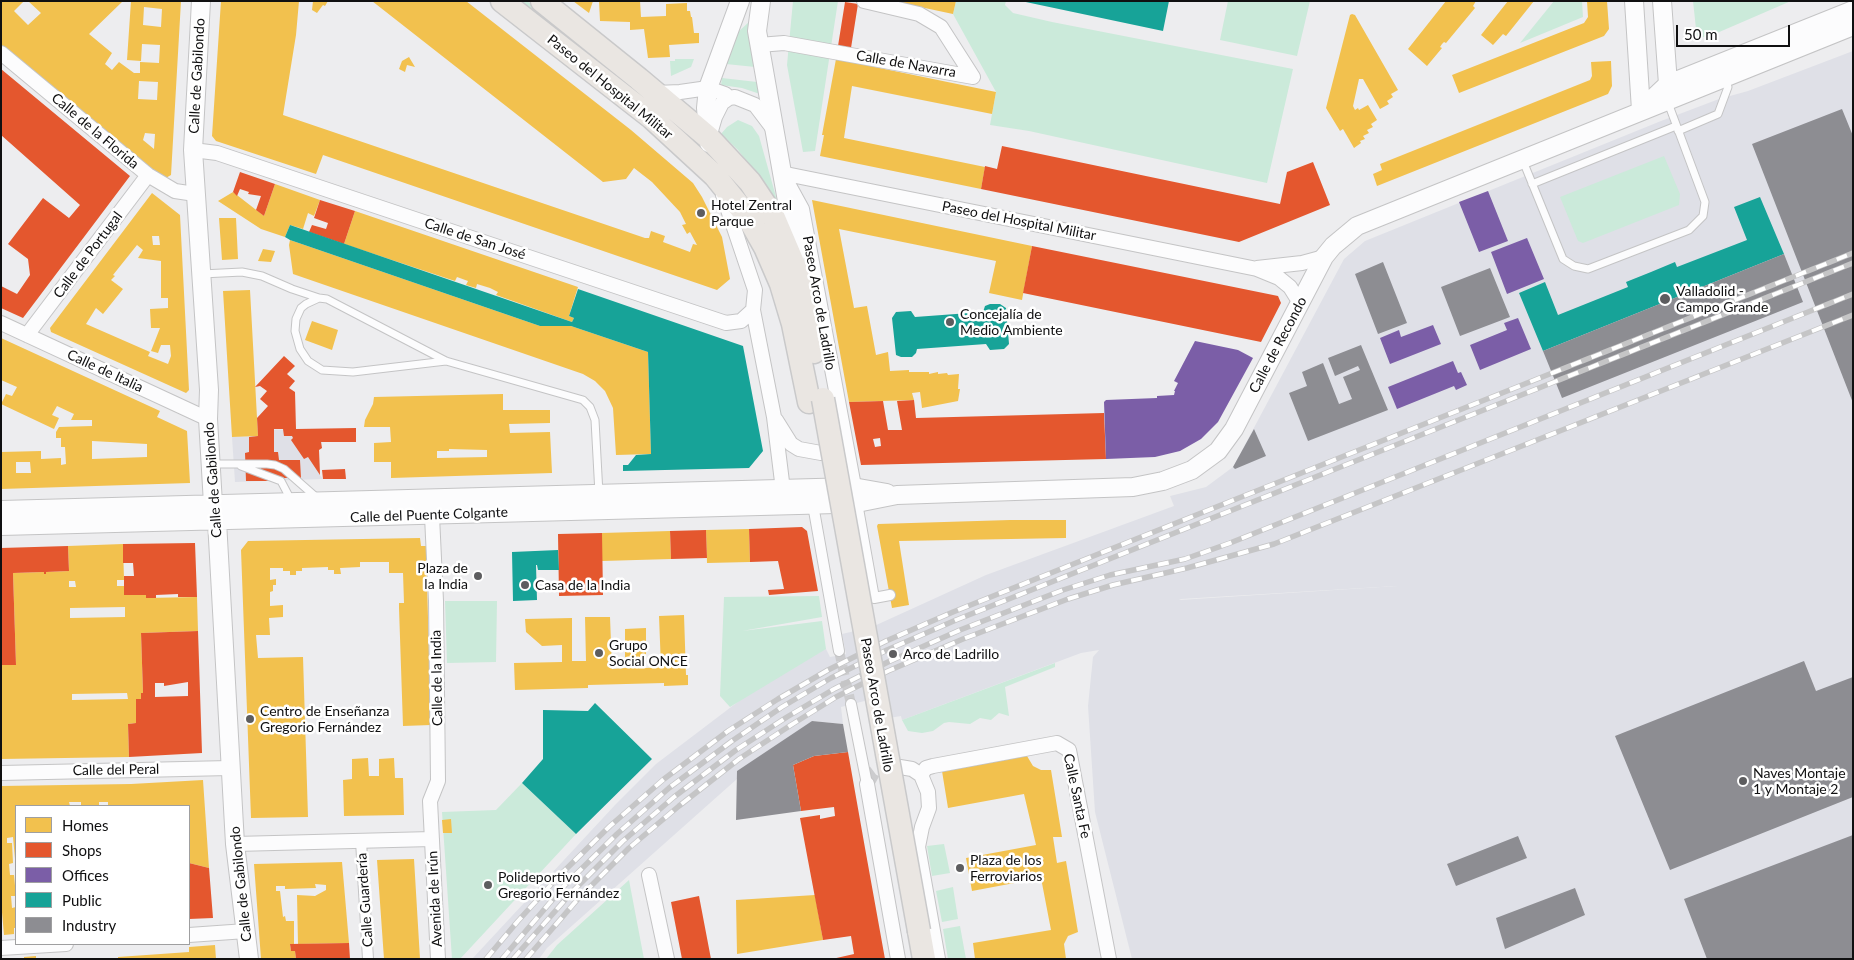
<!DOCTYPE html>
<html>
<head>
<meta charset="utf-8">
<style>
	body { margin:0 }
	#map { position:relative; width:1854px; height:960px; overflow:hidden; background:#ededef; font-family:Lato,sans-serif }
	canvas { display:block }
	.frame { position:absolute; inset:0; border:2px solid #101011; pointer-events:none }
	.legend { position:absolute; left:15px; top:805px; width:175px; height:140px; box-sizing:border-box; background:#fff; border:1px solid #9f9fa0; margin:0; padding:6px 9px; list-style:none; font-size:15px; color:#101011 }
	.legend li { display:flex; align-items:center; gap:10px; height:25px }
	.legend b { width:25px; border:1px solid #9f9fa0 }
	.scale { position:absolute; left:1676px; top:25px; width:114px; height:22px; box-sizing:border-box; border:2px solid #101011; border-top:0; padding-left:6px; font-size:15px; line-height:18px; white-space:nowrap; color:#101011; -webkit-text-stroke:4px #fff; paint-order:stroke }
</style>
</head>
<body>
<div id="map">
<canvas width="1854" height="960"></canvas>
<div class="frame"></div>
<ul class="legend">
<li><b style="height:14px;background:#f2c14e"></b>Homes</li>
<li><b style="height:14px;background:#e4572e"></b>Shops</li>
<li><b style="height:14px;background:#7b5ea7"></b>Offices</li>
<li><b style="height:14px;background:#17a398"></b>Public</li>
<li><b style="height:14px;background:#8d8d92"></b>Industry</li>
</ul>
<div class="scale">50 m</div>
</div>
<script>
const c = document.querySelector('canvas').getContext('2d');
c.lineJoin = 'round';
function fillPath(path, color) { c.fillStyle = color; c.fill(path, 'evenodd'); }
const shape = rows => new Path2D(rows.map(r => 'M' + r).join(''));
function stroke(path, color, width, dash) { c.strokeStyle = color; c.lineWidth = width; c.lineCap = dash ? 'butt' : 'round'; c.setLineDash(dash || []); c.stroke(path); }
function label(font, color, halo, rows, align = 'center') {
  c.font = font + ' Lato,sans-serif'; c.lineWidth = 5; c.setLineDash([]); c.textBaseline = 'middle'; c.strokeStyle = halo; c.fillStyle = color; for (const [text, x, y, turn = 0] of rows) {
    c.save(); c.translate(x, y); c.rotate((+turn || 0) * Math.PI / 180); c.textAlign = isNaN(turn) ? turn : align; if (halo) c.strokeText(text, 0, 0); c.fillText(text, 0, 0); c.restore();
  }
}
const built = shape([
	[1853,51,1853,959,1132,959,1095,812,1088,706,1093,657,1099,650,1081,653,902,720,901,716,889,718,884,696,841,707,843,724,812,721,737,771,737,779,547,948,539,959,472,959,615,805,656,764,793,660,826,649,830,657,846,654,842,634,872,627,986,575,1174,506,1170,496,1206,487,1233,467,1344,259,1365,241,1661,121,1719,99,1748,91],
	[1397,586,1179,600,1181,599],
	[321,429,322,448,319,450,320,475,323,479,235,482,232,437,258,436,258,430]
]);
const green = shape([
	[511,1,527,1,635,85,628,90],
	[793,1,838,1,815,151,803,152,787,65],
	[956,1,1006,1,1005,5,1013,13,1052,22,1293,69,1267,183,1029,131,990,125,996,92,953,14],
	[1228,1,1310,1,1297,56,1220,40],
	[1554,1,1582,1,1583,17,1520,43],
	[1693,1,1791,1,1710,36,1697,38],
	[750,21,755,67,726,64,737,33],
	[675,59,694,59,691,67,671,76,670,61,675,61],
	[722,78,757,82,760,94,742,88,721,85],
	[738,120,752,126,759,136,778,204,738,150,721,134,727,127],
	[1664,156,1680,194,1679,205,1583,243,1578,241,1560,197],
	[819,596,822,617,742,631,822,621,826,649,730,707,720,696,724,597],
	[445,601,497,601,496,662,447,663],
	[1055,663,1055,667,1005,687,1009,716,999,713,991,720,980,718,970,724,949,722,944,723,933,731,922,733,908,731,902,720],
	[522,783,576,834,460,959,452,959,442,812,496,810],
	[944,844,950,873,932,876,927,846],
	[629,880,644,959,546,959,557,945],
	[953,887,958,919,942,922,936,891],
	[960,926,966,959,948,959,943,929]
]);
const homes = shape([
	[1,1,24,1,14,11,28,25,41,13,28,1,123,1,89,34,112,53,105,64,112,70,119,62,134,73,140,73,140,62,159,63,160,45,142,44,141,61,127,60,131,1,181,1,171,175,164,179,1,45],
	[144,7,162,9,161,27,143,25],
	[139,81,158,82,157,100,138,99],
	[145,133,155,134,154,149,143,140],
	[221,1,299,1,296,35,283,115,645,238,649,238,651,231,665,236,663,242,690,252,693,244,697,245,690,232,687,234,682,225,686,224,680,212,652,182,634,168,626,179,603,182,372,1,466,1,631,130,693,183,702,197,722,237,730,279,717,290,323,155,316,174,216,141,212,136],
	[313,1,328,1,325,6,323,5,317,13,312,10],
	[573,1,593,1,589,13],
	[599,1,640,1,641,17,666,16,666,4,687,3,687,11,690,11,691,17,692,17,694,33,699,33,699,43,669,45,670,57,648,58,644,29,630,30,630,22,600,21],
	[892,1,956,1,953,14],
	[1446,1,1476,1,1473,6,1475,8,1446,43,1444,42,1442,44,1440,47,1442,48,1427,66,1408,49],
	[1508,1,1534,1,1506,36,1503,34,1493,45,1481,35],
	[1587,1,1607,1,1609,29,1604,36,1459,93,1452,75,1584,23,1588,17],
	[1352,14,1355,15,1398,90,1391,94,1393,97,1387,101,1389,104,1380,109,1363,79,1359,79,1353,106,1355,110,1358,108,1359,110,1368,105,1377,120,1371,124,1373,127,1367,130,1369,133,1363,136,1365,139,1360,141,1361,143,1354,148,1343,129,1340,131,1326,108,1350,15],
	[409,57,415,67,407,65,405,72,399,69,402,61],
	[836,59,996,92,992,114,852,86,844,138,985,167,981,189,820,156,824,135,822,135],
	[1611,61,1612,86,1608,94,1377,186,1373,174,1382,170,1380,164,1590,80,1592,76,1591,62],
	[275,184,320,200,314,216,308,213,303,229,290,225,285,237,261,229,218,201,233,192,264,216],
	[152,193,180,215,189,390,186,393,51,332,50,328],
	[152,236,159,236,160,245,153,245],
	[137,245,143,250,138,258,161,261,161,298,168,298,168,308,150,309,151,328,160,328,151,351,158,353,161,345,170,345,171,356,168,364,148,356,150,352,86,324,96,308,103,314,123,289,111,280,115,276,113,275],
	[812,200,1032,246,1022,300,989,293,996,261,839,229,854,308,867,306,876,355,888,352,890,371,909,370,909,372,929,372,929,374,938,372,938,374,947,373,948,375,959,374,958,389,960,389,958,401,922,408,920,392,912,393,914,400,849,402],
	[355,211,578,287,569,316,574,318,572,322,496,295,498,292,490,288,477,284,476,288,466,285,468,281,457,277,455,281,344,244],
	[219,218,236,218,238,259,222,260],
	[290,240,540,326,571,326,648,352,651,454,616,455,613,408,605,391,595,381,583,374,293,274,289,245],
	[263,249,275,251,271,262,258,261],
	[250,290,258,436,232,437,223,291],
	[312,321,338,330,332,350,305,340],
	[1,338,160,411,157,417,187,431,190,483,1,489,1,452,41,451,41,459,61,458,61,465,66,464,65,447,61,447,61,438,56,438,56,432,59,427,92,426,92,420,71,420,74,414,57,406,52,415,59,418,54,429,1,404,6,394,12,396,17,387,1,380],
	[92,441,147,444,147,457,92,459],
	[16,462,30,462,31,473,16,473],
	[503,394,503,410,550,410,550,423,509,424,510,433,550,432,552,473,391,478,391,462,374,462,374,443,391,442,390,427,364,427,365,420,373,404,374,397],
	[449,449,487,450,487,457,437,458,437,451,449,451],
	[1010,520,1066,520,1066,538,899,541,909,605,892,608,877,526,878,524],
	[749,529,750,562,707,563,706,530],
	[670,531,671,559,602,561,602,533],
	[420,538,421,546,426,546,431,725,403,726,399,608,399,603,404,603,403,573,389,573,389,562,360,562,360,567,340,568,341,574,334,574,334,570,328,570,328,567,302,568,302,571,296,571,296,575,290,575,290,571,283,571,283,568,270,568,270,580,276,579,276,585,273,585,273,591,270,592,270,606,283,605,283,617,269,618,270,635,256,635,258,658,303,657,308,817,251,818,241,550,248,541],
	[123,544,124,580,117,580,117,586,124,586,124,595,146,595,146,598,197,597,198,631,141,633,143,693,141,693,141,699,136,699,136,723,128,724,129,757,1,759,1,665,16,665,13,573,44,572,44,574,46,574,46,572,69,571,68,546],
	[69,581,75,581,76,587,69,587],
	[125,607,125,617,70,618,70,608],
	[127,693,128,699,72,700,72,694],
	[684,615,686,675,688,675,688,685,664,686,664,683,588,685,588,688,515,690,514,663,562,662,562,645,542,646,526,632,525,619,572,618,572,661,586,661,585,617,610,617,612,669,625,668,625,629,646,628,646,668,661,667,659,616],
	[1027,756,1033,766,1041,770,1051,770,1062,837,1053,837,1057,863,1066,861,1078,932,1068,936,1064,944,1066,959,975,959,973,943,1051,930,1041,878,972,891,966,858,1036,845,1024,794,948,808,942,771],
	[368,758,369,776,379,776,379,759,394,758,395,778,403,778,404,815,344,816,343,780,352,779,352,759],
	[203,780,209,868,189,863,189,806,108,806,108,802,99,802,99,806,81,806,81,802,69,802,70,806,16,806,16,859,15,859,13,837,7,838,7,843,12,843,13,863,9,864,10,875,14,875,16,896,11,896,12,908,16,907,16,928,14,928,14,934,4,935,1,901,1,786,131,784],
	[451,819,452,833,443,833,442,820],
	[414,859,420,959,384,959,377,860],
	[342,862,349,943,298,944,297,895,315,896,326,890,326,885,315,884,316,888,285,889,285,886,276,886,276,891,280,891,283,917,285,916,286,921,294,921,294,944,290,944,291,951,295,951,296,959,261,959,254,864],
	[815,895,823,940,737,954,736,900],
	[215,945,216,959,118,959,118,957,189,952,189,947],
	[36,956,36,959,24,959,24,957]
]);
const shops = shape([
	[845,2,858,4,851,48,838,46],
	[1,69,130,176,23,318,1,308,1,286,17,294,30,275,28,259,8,244,43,198,69,218,80,205,1,135],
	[1002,146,1280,204,1287,172,1313,162,1330,205,1239,242,981,189,985,166,997,169],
	[240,172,275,184,264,216,256,210,261,196,248,194,249,192,240,189,237,196,233,192],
	[320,200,355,211,344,244,309,232,312,225,326,229,328,223,314,218],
	[1032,246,1278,296,1281,303,1261,342,1023,293],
	[284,356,295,366,287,374,295,381,289,388,295,392,296,429,356,428,356,442,321,442,322,448,319,450,320,475,308,457,304,459,291,440,293,438,292,436,284,436,283,429,274,429,274,452,278,452,279,460,300,460,301,478,278,478,279,481,246,481,245,453,249,452,249,437,258,436,257,418,268,406,260,399,267,391,260,386,255,387],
	[914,400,916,418,1104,413,1106,459,861,465,849,402,883,401,888,430,902,430,897,401],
	[880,438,881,446,875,447,873,439],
	[345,469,346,479,323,479,322,470],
	[802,527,807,531,818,591,769,595,768,590,784,589,778,561,750,562,749,529],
	[706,530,707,558,671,559,670,531],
	[602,533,603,595,559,596,558,534],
	[195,543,197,597,178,597,178,594,156,595,156,598,146,598,146,595,124,595,124,576,134,576,133,563,123,563,123,544],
	[68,546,69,571,46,572,46,574,44,574,44,572,13,573,16,665,1,665,1,548],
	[198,631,202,753,129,757,128,724,136,723,136,699,141,699,141,693,143,693,141,633],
	[188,682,188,696,155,697,155,683,164,683,164,686],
	[848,752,865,848,885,959,832,959,854,954,851,936,823,940,800,818,820,815,820,819,835,816,834,807,801,811,793,765,814,756],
	[189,863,209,868,213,918,189,919],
	[699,896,711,959,682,959,671,902],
	[349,943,350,959,296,959,295,951,291,951,290,944]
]);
const offices = shape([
	[1488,191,1508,241,1479,252,1459,202],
	[1527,238,1544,279,1507,294,1491,252],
	[1518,318,1531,349,1480,370,1470,345,1507,330,1504,323],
	[1433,325,1441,344,1390,364,1380,338,1399,330,1401,337],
	[1195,341,1238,350,1253,358,1218,422,1201,439,1180,451,1155,457,1106,459,1104,402,1106,400,1157,398,1157,396,1174,395,1175,391,1174,391,1178,383,1174,381],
	[1453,361,1458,373,1461,372,1467,385,1456,390,1454,386,1397,409,1388,387]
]);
const public = shape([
	[1021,1,1169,1,1163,31],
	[1760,197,1784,254,1543,351,1519,293,1545,282,1558,315,1628,287,1626,282,1651,272,1675,262,1677,267,1747,240,1734,207],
	[290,225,572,322,574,318,569,316,578,289,743,346,763,451,749,468,623,471,623,465,628,465,636,455,651,454,648,352,571,326,540,326,290,240,285,237],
	[990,304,1000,304,1006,308,1009,344,1004,349,990,350,986,344,917,349,916,353,912,357,901,357,896,355,892,318,896,312,911,311,915,317,983,312,985,306],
	[558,550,559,570,538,570,537,565,536,565,537,600,513,601,512,552],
	[595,703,652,759,576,834,522,783,543,759,543,710,588,711]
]);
const industry = shape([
	[1842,109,1853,136,1853,403,1752,144],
	[1784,254,1803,302,1562,398,1543,351],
	[1383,262,1407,323,1378,334,1355,274],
	[1490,268,1510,317,1460,336,1441,287],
	[1361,345,1388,410,1308,441,1289,393,1307,386,1302,372,1323,363,1339,404,1352,399,1343,377,1360,370,1358,366,1335,376,1328,358],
	[1254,429,1266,456,1235,469,1233,467],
	[1804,661,1816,691,1853,677,1853,797,1670,870,1615,736],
	[812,721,843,724,848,752,814,756,793,765,801,811,736,820,737,771],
	[1853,835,1853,959,1707,959,1684,899],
	[1518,836,1527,858,1456,886,1447,864],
	[1575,888,1585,915,1505,949,1496,918]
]);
const pedestrianTunnel = shape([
	[839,651,851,704]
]);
const minorTunnel = shape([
	[867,784,873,773,881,767,896,766]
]);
const service = shape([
	[1678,131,1718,114,1728,87,1725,79],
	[1523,161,1563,259,1574,266,1588,269,1689,230,1703,216,1705,202,1667,100],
	[1532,184,1676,126],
	[202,274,242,272,262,276,292,289,319,298],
	[446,361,353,372,322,370,308,361,300,349,295,331,296,319,301,308,306,304,319,298,327,299,446,361,583,400,590,407,595,420,599,494],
	[212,464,267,464,275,465,284,469,317,498],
	[241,466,281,481,292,502]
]);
const pedestrian = shape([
	[857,503,874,598,890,595],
	[813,505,839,651],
	[851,704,867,784],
	[361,841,368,959]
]);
const minor = shape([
	[759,45,784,43,973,77,941,27,919,14,864,1],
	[1,53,148,175,175,191,195,194],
	[656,93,680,92,708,88,725,94,729,98],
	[710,134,715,117,722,103,729,98,735,97,755,105,774,130],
	[193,150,217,153,726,323,741,321,753,310],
	[781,173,1257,269,1279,278,1290,287,1300,303],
	[785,178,802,209,856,497],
	[723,195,755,290,753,310,774,417,784,498],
	[1257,268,1302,263,1324,257],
	[1,323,208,419],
	[27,335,148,175],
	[776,420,791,444,799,449,821,453,831,452,838,447],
	[432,516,436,601,438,781,430,801,438,959],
	[900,767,912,769,921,775],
	[1,773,230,768],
	[921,775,926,768,933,766,1057,743,1069,750,1109,959],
	[921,775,928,792,929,808,922,827,918,847,938,959],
	[867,784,898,959],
	[235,844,432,839],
	[649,875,667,959],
	[189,935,246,931],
	[1,948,66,944]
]);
const tertiary = shape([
	[201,1,193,150,209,390,208,419,213,504,217,521,235,844,249,959],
	[761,1,757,31,793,235,795,257],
	[1634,1,1641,110],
	[1662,1,1668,84,1667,94],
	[1648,103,1668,84,1853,10],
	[709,143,706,108,708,88,740,1],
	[1,510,853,487,887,493],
	[1,526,836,504,857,503,897,495,1133,487,1163,481,1192,470,1218,451,1234,429,1324,257,1333,246,1357,226,1853,26]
]);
const primary = shape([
	[502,1,652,118,715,176,748,217,765,247,781,284,793,324,809,402],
	[542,1,639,79,709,138,750,182,774,218,797,272,814,352],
	[919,931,924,959]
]);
const rail = shape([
	[486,959,518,921,558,877,610,826,664,779,728,731,778,699,828,670,886,641,953,612,1853,253],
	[502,959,565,885,617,834,669,788,732,741,782,707,831,678,887,650,956,620,1853,263],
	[513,959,572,892,623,841,674,797,736,750,787,717,834,689,888,662,960,630,1063,590,1110,575,1185,559,1230,543,1853,294],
	[526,959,578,899,629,848,679,806,739,759,791,725,836,697,888,671,963,639,1068,599,1113,585,1187,568,1274,544,1853,315]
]);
const primaryBridge = shape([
	[823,399,919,931]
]);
const markers = [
	[701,213,5,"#5d5d5f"],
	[1665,299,6,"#5d5d5f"],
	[950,322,5,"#5d5d5f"],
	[478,576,5,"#5d5d5f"],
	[525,585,5,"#5d5d5f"],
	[599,653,5,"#5d5d5f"],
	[893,654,5,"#5d5d5f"],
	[250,719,5,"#5d5d5f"],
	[1743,781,5,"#5d5d5f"],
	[960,868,5,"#5d5d5f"],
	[488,885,5,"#5d5d5f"]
];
const streetNames = [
	["Calle de Navarra",906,64,10],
	["Calle de Gabilondo",197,76,-87],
	["Paseo del Hospital Militar",610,87,39],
	["Calle de la Florida",95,131,40],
	["Paseo del Hospital Militar",1019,221,11],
	["Calle de San José",475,239,18],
	["Calle de Portugal",88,255,-53],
	["Paseo Arco de Ladrillo",819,303,80],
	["Calle de Recondo",1278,345,-62],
	["Calle de Italia",105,371,25],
	["Calle de Gabilondo",213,480,-94],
	["Calle del Puente Colgante",429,515,-2],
	["Calle de la India",437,678,-91],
	["Paseo Arco de Ladrillo",877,705,80],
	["Calle del Peral",116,770,-1],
	["Calle Santa Fe",1077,796,78],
	["Calle de Gabilondo",241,884,-96],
	["Avenida de Irún",435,899,-93],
	["Calle Guardería",365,900,-94]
];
const poiNames = [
	["Hotel Zentral",711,205],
	["Parque",711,221],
	["Valladolid -",1676,291],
	["Campo Grande",1676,307],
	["Concejalía de",960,314],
	["Medio Ambiente",960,330],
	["Plaza de",468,568,"right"],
	["la India",468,584,"right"],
	["Casa de la India",535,585],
	["Grupo",609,645],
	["Social ONCE",609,661],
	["Arco de Ladrillo",903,654],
	["Centro de Enseñanza",260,711],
	["Gregorio Fernández",260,727],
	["Naves Montaje",1753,773],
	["1 y Montaje 2",1753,789],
	["Plaza de los",970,860],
	["Ferroviarios",970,876],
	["Polideportivo",498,877],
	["Gregorio Fernández",498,893]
];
fillPath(built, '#dfe0e7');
fillPath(green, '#cbeada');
fillPath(homes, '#f2c14e');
fillPath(shops, '#e4572e');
fillPath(offices, '#7b5ea7');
fillPath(public, '#17a398');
fillPath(industry, '#8d8d92');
stroke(pedestrianTunnel, '#ccccce', 10, [10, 5]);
stroke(minorTunnel, '#ccccce', 14, [14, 7]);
stroke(service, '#c4c4c5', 9);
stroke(pedestrian, '#c4c4c5', 12);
stroke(minor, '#c4c4c5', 16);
stroke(tertiary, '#c4c4c5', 20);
stroke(primary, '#c9c9ca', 25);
stroke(service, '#fcfcfd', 7);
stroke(pedestrian, '#fcfcfd', 10);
stroke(minor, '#fcfcfd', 14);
stroke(tertiary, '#fcfcfd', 18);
stroke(primary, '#eae6e2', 22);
stroke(rail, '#c5c5c6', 5.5);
stroke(rail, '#fff', 4, [11]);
stroke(primaryBridge, '#c9c9ca', 25, []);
stroke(primaryBridge, '#eae6e2', 22);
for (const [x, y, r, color] of markers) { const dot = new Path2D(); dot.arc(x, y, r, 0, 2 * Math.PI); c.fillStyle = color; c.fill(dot); stroke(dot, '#fff', 2); }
label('14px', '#101011', '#fff', streetNames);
label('14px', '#101011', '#fff', poiNames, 'left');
</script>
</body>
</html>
